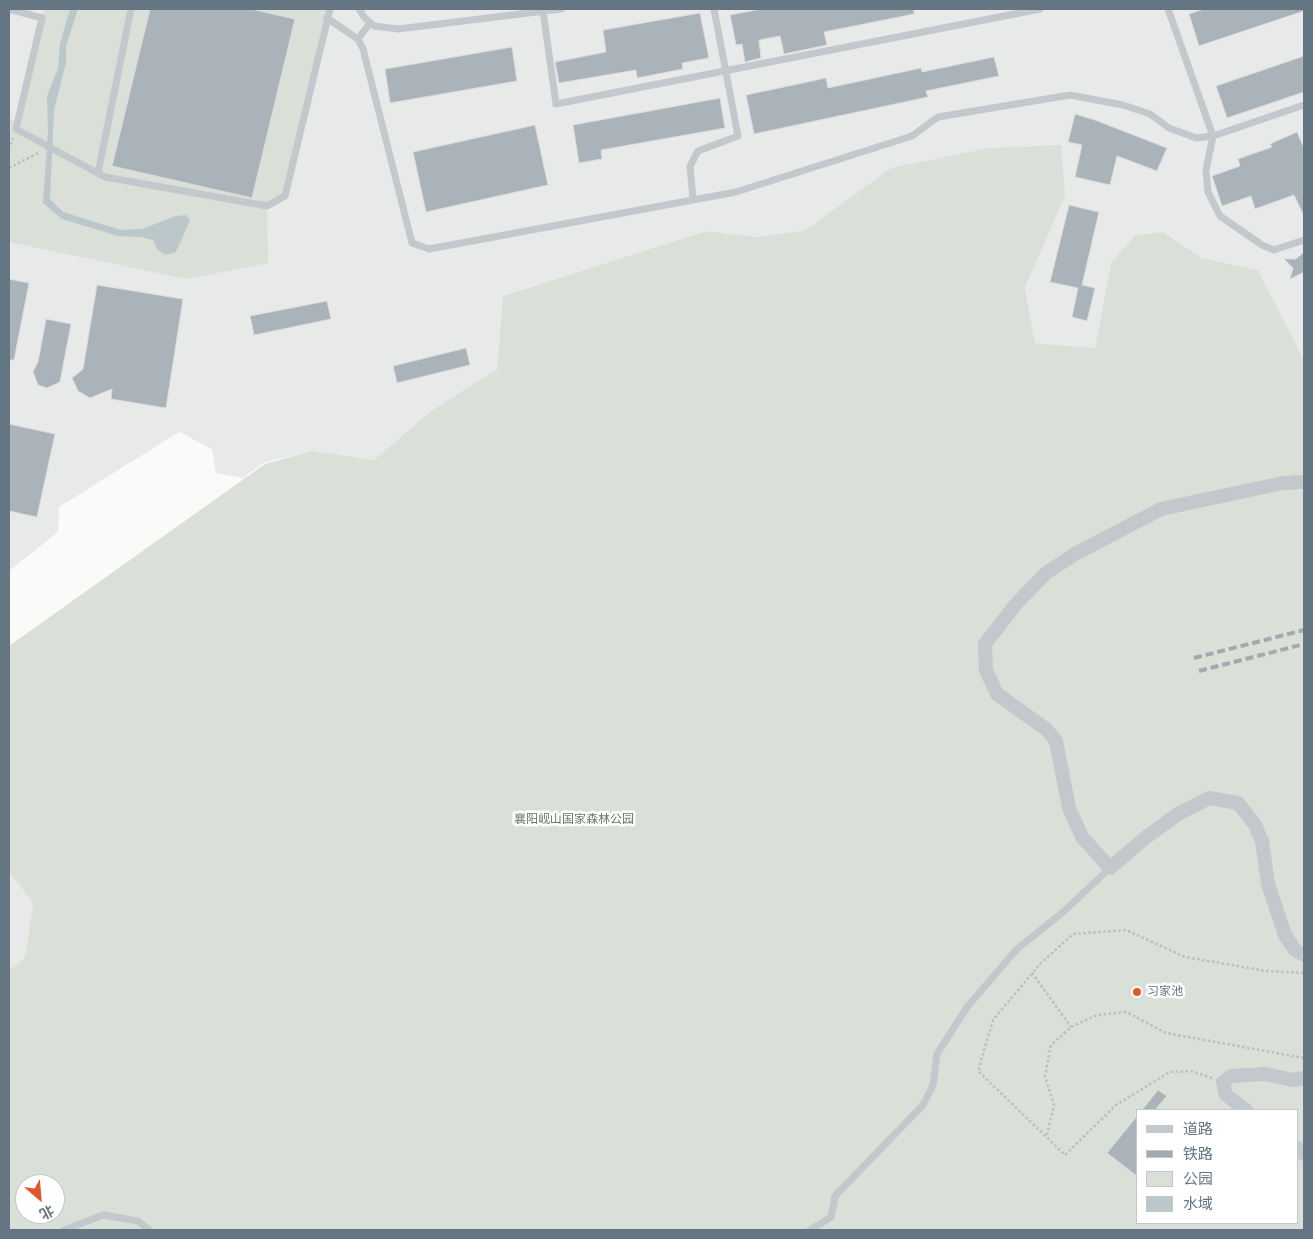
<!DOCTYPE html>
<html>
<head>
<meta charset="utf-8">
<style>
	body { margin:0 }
	#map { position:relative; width:1313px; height:1239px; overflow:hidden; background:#fafaf8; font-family:"Source Sans 3","Noto Sans SC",sans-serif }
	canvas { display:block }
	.frame { position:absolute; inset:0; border:10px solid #657683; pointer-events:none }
	.legend { position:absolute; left:1136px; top:1109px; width:162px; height:115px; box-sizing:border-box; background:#fff; border:1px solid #c1c8cd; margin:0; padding:6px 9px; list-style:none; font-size:15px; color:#657683 }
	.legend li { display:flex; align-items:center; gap:10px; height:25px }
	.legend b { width:25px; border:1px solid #c1c8cd }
	.north { position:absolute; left:15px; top:1174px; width:50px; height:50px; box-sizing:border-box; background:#fff; border:1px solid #c1c8cd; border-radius:50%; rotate:153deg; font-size:14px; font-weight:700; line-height:20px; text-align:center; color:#657683 }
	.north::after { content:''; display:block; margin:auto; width:18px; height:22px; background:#e4572e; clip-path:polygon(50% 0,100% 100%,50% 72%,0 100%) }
</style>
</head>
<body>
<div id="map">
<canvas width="1313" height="1239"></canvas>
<div class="frame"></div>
<ul class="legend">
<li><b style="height:6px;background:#c3c8cc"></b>道路</li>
<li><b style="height:6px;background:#a2aab0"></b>铁路</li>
<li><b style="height:14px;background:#dadfd7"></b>公园</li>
<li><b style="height:14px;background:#bbc7cb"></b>水域</li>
</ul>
<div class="north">北</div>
</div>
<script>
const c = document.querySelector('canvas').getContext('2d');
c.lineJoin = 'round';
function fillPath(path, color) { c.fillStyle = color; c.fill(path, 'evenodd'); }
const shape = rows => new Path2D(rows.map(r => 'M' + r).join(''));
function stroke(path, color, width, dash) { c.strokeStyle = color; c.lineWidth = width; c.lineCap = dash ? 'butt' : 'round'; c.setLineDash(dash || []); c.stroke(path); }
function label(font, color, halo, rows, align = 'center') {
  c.font = font + ' "Source Sans 3","Noto Sans SC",sans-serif'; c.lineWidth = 5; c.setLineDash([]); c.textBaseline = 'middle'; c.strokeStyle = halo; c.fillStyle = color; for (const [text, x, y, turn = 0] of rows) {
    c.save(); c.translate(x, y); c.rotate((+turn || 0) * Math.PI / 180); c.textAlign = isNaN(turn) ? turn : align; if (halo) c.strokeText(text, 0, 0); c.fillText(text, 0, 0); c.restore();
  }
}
const built = shape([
	[9,9,1304,9,1304,356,1302,356,1258,270,1202,258,1165,232,1135,235,1111,263,1095,348,1035,343,1025,288,1065,196,891,168,805,230,757,237,706,231,503,296,497,369,432,410,366,467,312,451,263,463,243,478,216,473,212,449,179,432,59,507,58,532,9,571],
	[9,872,33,903,25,957,9,971]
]);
const green = shape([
	[45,9,330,9,285,196,267,206,268,263,187,279,9,242,9,120,18,120],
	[1061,145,1065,196,1025,288,1035,343,1095,348,1111,263,1135,235,1164,232,1202,258,1258,270,1302,356,1304,356,1304,1230,9,1230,9,971,25,957,33,903,9,872,9,646,265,464,312,451,374,460,432,410,497,369,503,296,706,231,757,237,805,230,891,168,989,148],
	[1137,1110,1297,1110,1297,1223,1137,1223],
	[25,1184,55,1184,55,1214,25,1214]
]);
const water = shape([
	[70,9,78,9,66,46,66,63,54,110,50,199,63,212,121,230,142,229,176,216,186,215,190,220,176,252,165,255,157,249,153,240,141,237,118,236,62,219,43,203,48,130,47,96,58,68,60,44]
]);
const building = shape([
	[150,9,251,9,295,19,252,198,112,166,150,9],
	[761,9,914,9,914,14,824,32,827,45,784,54,780,36,759,40,761,58,745,62,742,44,736,45,730,15,761,9],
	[1204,9,1304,9,1304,11,1199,46,1189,14,1204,9],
	[700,13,709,58,682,63,683,69,637,78,636,70,559,83,555,62,606,52,603,30,700,13],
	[512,47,517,81,390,103,385,69,512,47],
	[1304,56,1304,92,1227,118,1216,86,1304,56],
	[994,57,999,76,926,91,928,97,754,134,746,95,826,78,828,88,921,68,922,72,994,57],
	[720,98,725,128,601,150,602,159,579,163,573,125,720,98],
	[1075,114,1095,120,1167,148,1157,171,1117,156,1110,185,1075,177,1082,145,1068,142,1075,114],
	[535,125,548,185,426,212,413,152,535,125],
	[1297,132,1304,148,1304,216,1294,195,1255,209,1251,196,1222,206,1212,176,1240,166,1238,159,1272,147,1270,144,1297,132],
	[1069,205,1099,212,1082,285,1095,288,1087,321,1072,317,1078,288,1050,282,1069,205],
	[1304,252,1304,272,1290,279,1293,268,1284,259,1296,259,1304,252],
	[9,279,29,283,14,360,9,360,9,279],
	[97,285,183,299,166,408,111,399,112,389,90,398,78,391,72,378,83,369,97,285],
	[327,301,331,319,254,335,250,316,327,301],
	[46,319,71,324,60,382,47,388,38,385,33,372,38,362,46,319],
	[466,348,470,365,397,383,393,366,466,348],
	[9,424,55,434,37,517,9,511,9,424],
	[1158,1090,1167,1096,1155,1110,1142,1110,1158,1090],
	[1137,1116,1137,1176,1107,1153,1137,1116]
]);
const path = shape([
	[9,149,13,138],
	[9,168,40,152],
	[9,182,9,194],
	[1032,973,1071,1027],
	[1212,1078,1191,1071,1170,1072,1116,1105,1065,1155,978,1071,993,1020,1040,964,1073,934,1126,930,1185,957,1267,971,1304,973],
	[1047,1135,1054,1105,1045,1076,1051,1045,1071,1027,1097,1015,1126,1012,1166,1033,1304,1058]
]);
const service = shape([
	[9,9,42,18,16,129,105,177,267,206,285,196,330,9],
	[359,9,364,17,374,26,398,29,561,9],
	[543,11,556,104,1040,9],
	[327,18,358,39,363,49,412,243,429,249,736,192,912,136,938,117,1070,95,1123,105,1150,114,1169,128,1196,138,1213,136,1168,9],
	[358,39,370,23],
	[1304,105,1213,136,1206,170,1208,192,1220,216,1262,245,1274,250,1304,240],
	[98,173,131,9],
	[693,200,690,166,698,151,738,136,714,9],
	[64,1230,103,1215,138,1221,149,1230],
	[810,1230,831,1217,835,1196,923,1105,933,1085,937,1054,967,1007,1017,949,1062,913,1110,868]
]);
const minor = shape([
	[1304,482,1283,483,1161,509,1075,554,1046,573,1016,604,985,644,986,670,997,694,1046,729,1056,741,1069,808,1082,837,1110,868,1145,838,1178,814,1209,798,1238,803,1255,825,1262,841,1268,884,1285,935,1295,950,1304,955],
	[1246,1110,1226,1095,1223,1082,1231,1076,1265,1074,1293,1080,1304,1078],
	[1297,1148,1304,1154]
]);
const rail = shape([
	[1194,658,1304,630],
	[1199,671,1304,644]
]);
const markers = [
	[1137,992,5,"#e4572e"]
];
const parkNames = [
	["襄阳岘山国家森林公园",574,820]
];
const poiNames = [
	["习家池",1147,992]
];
fillPath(built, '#e8e9e9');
fillPath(green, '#dadfd7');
fillPath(water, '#bbc7cb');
fillPath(building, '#aab3b9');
stroke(building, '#dcdcda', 1);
stroke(path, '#bbbfc2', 2.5, [2.5, 2.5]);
stroke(service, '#c3c8cc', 7);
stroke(minor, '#c3c8cc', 14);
stroke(rail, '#a2aab0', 4, [8, 4]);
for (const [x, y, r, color] of markers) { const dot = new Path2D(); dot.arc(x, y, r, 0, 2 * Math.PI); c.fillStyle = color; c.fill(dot); stroke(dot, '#fff', 2); }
label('12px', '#687a64', '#fff', parkNames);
label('12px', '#657683', '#fff', poiNames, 'left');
</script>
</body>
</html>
